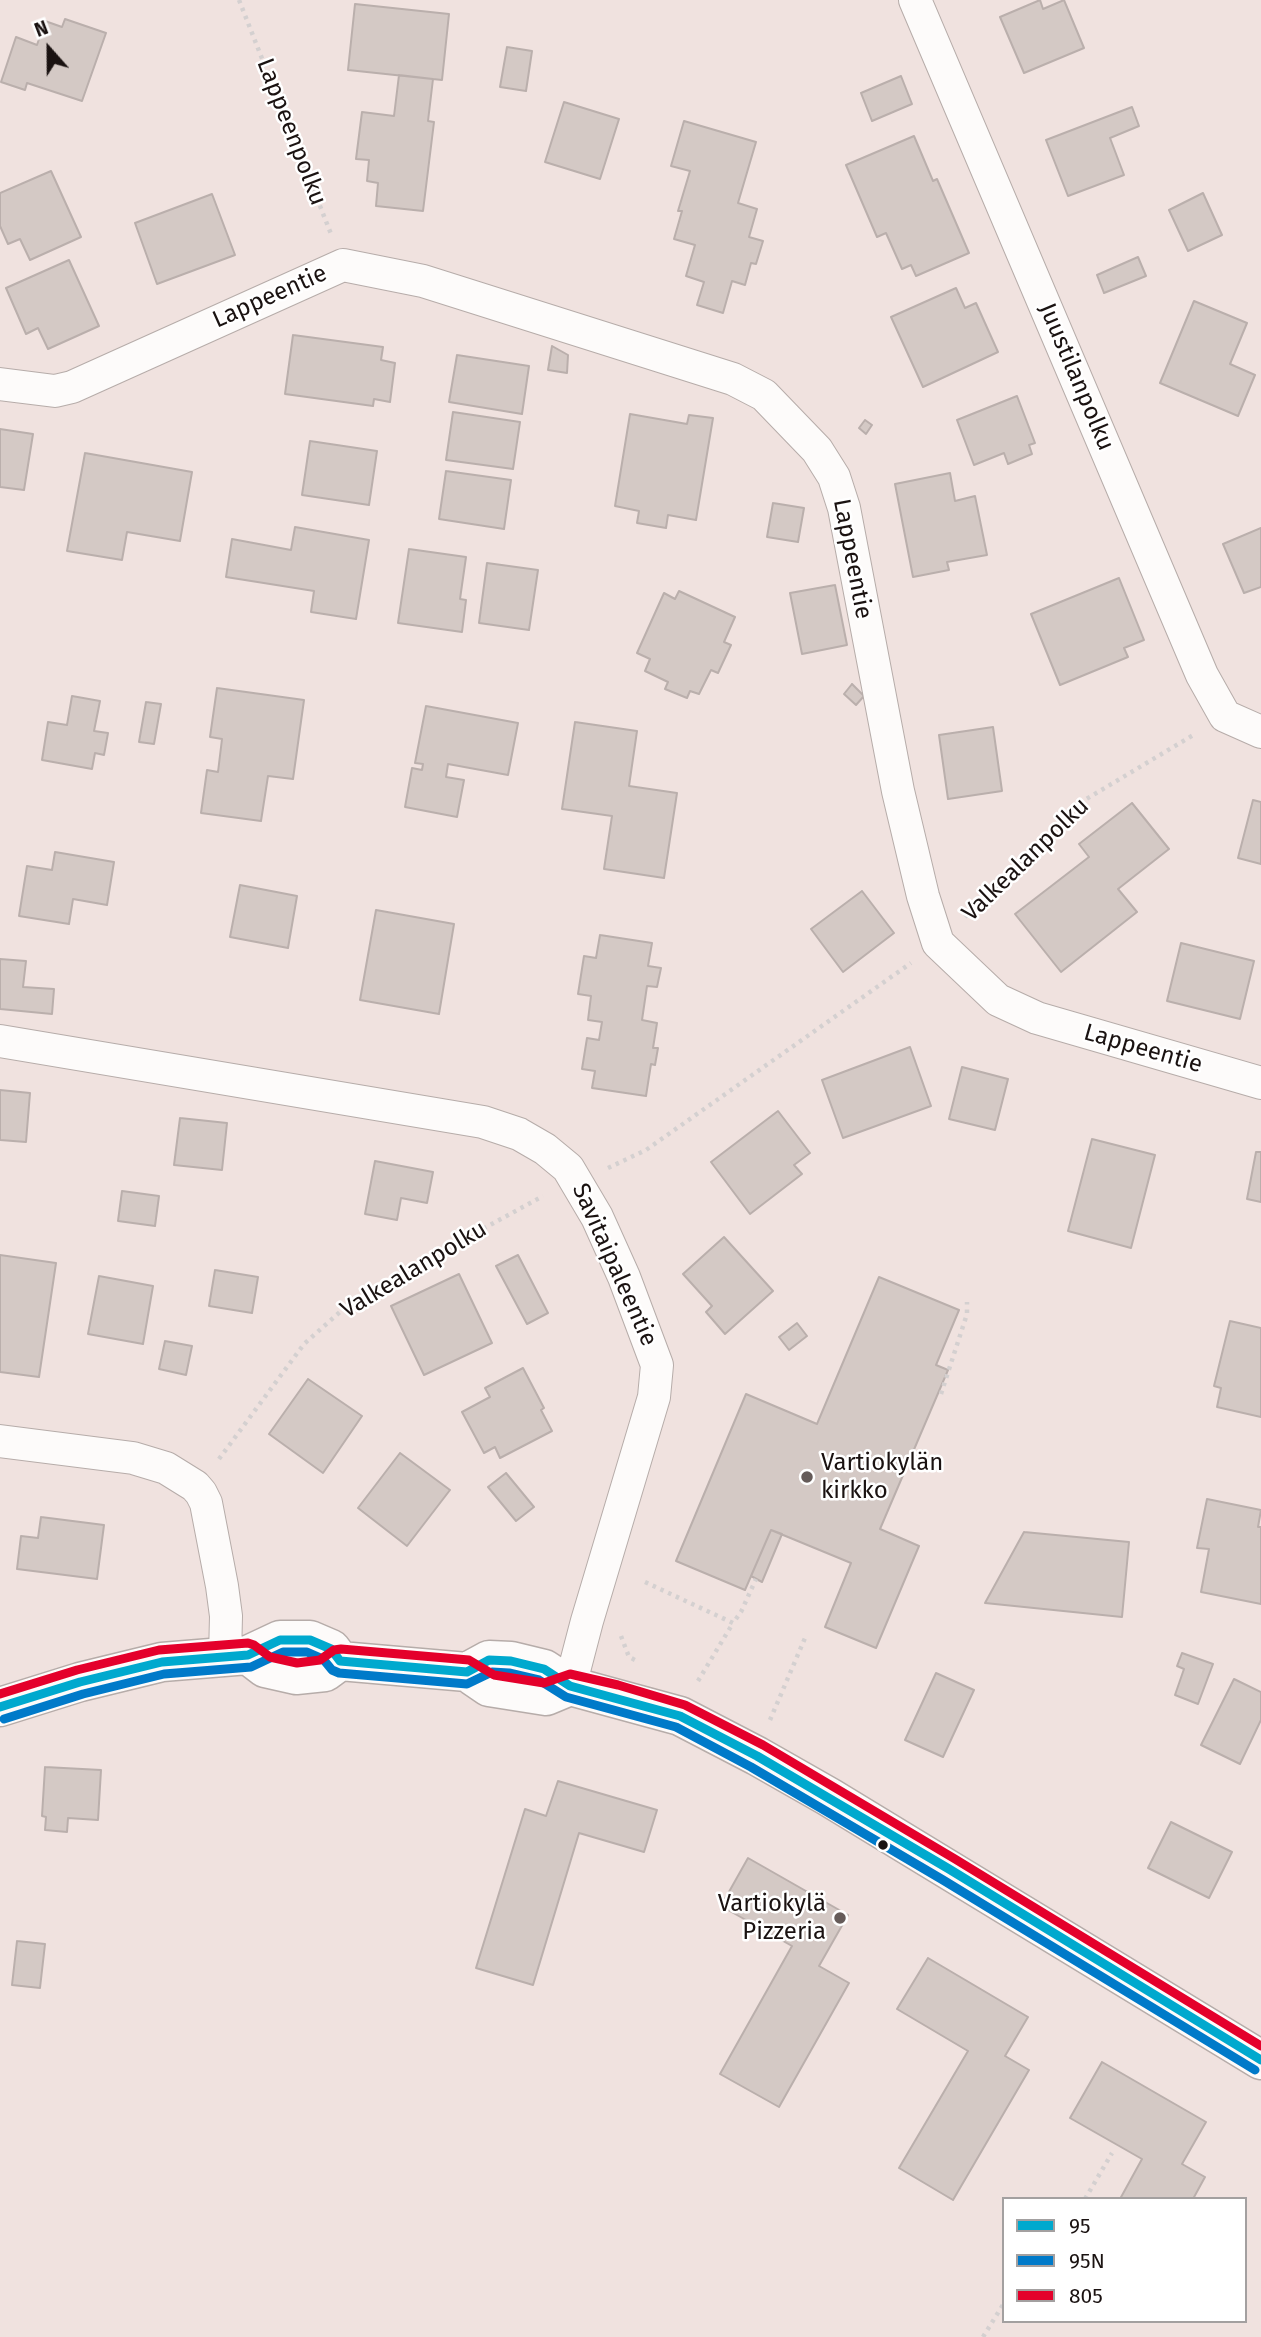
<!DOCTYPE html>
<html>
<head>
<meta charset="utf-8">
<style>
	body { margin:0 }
	#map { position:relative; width:1261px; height:2337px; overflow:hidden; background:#f0e2df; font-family:"Fira Sans",sans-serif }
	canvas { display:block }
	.legend { position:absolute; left:1002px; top:2197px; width:245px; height:126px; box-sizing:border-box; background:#fff; border:2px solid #a3a0a0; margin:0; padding:9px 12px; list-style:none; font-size:21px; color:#1a1211 }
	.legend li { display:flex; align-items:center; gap:14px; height:35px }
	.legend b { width:35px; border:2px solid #a3a0a0 }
	.north { position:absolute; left:14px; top:14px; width:70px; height:70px; -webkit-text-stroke:5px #fff; paint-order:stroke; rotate:339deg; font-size:19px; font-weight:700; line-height:28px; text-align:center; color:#1a1211 }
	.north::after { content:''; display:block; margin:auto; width:24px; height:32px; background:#1a1211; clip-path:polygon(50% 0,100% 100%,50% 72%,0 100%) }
</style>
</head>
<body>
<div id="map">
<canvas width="1261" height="2337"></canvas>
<ul class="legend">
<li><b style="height:9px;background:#00a9ce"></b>95</li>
<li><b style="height:9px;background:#007ac9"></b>95N</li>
<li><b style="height:9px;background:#e4002b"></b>805</li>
</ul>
<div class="north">N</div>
</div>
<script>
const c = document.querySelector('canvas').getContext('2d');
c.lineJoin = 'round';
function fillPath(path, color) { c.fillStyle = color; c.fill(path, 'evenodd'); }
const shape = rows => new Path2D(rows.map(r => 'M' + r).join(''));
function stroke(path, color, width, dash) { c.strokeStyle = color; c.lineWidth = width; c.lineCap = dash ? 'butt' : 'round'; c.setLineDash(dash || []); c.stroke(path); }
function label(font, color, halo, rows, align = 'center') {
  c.font = font + ' "Fira Sans",sans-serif'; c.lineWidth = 5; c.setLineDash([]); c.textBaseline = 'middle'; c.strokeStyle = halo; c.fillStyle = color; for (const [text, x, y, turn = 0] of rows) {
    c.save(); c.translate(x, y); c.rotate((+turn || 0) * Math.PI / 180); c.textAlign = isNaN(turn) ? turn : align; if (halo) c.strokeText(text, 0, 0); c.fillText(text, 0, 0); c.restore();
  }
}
const building = shape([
	[1040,0,1043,9,1064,0,1084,48,1024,73,1000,17,1040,0],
	[355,4,449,14,442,80,348,70,355,4],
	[65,19,106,33,82,101,27,83,25,90,1,82,16,37,37,45,45,21,62,27,65,19],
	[507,47,532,51,526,91,500,87,507,47],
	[399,75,433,79,428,121,434,122,423,211,376,206,378,183,367,181,369,160,356,159,362,112,394,116,399,75],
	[901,76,912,104,872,121,861,93,901,76],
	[564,102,619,119,600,179,545,162,564,102],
	[1132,107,1139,126,1110,138,1124,175,1068,196,1046,140,1132,107],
	[684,121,756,142,738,203,757,209,749,237,763,241,756,264,751,263,745,285,732,281,723,313,697,305,704,282,686,276,695,245,674,239,682,211,678,211,690,171,671,166,684,121],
	[914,136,933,181,937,179,969,253,916,276,911,265,902,269,886,233,877,237,846,165,914,136],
	[51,171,81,237,30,260,20,239,8,244,0,226,0,193,51,171],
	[1203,193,1222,235,1188,251,1169,210,1203,193],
	[212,194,235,255,157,284,135,223,212,194],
	[1138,257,1146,276,1104,293,1097,275,1138,257],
	[69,260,99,326,48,349,38,328,26,334,6,288,69,260],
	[956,288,965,308,976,303,998,352,923,387,891,317,956,288],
	[1194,301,1247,323,1230,364,1255,375,1238,416,1160,383,1194,301],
	[293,335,383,347,381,360,395,363,390,402,374,399,373,406,285,394,293,335],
	[552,346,568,355,567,373,548,370,552,346],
	[457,355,529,366,522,414,449,402,457,355],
	[1017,396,1035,443,1029,445,1032,454,1008,464,1004,453,974,465,957,420,1017,396],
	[453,412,520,422,513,469,446,460,453,412],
	[630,414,687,424,689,415,713,418,696,520,668,515,666,528,637,523,639,511,615,506,630,414],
	[865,420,872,425,866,434,859,428,865,420],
	[0,429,33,434,24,490,0,487,0,429],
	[310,441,377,451,369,505,302,495,310,441],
	[85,453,192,472,180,541,127,532,122,560,67,551,85,453],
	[446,471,511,480,504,529,439,519,446,471],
	[950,473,955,501,975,496,987,555,947,562,949,570,913,577,895,484,950,473],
	[773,503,804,508,798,542,767,537,773,503],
	[295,527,369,540,356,619,311,612,314,591,226,577,232,539,291,550,295,527],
	[1261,528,1261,587,1244,593,1223,544,1261,528],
	[409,549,466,557,460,599,466,600,462,632,398,623,409,549],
	[487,563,538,570,529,630,479,623,487,563],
	[1119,578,1144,640,1124,648,1128,657,1060,685,1031,614,1119,578],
	[835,585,847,645,802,654,790,593,835,585],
	[679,591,735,617,724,642,731,645,718,673,711,670,699,694,690,691,687,698,665,689,668,682,645,671,650,659,637,653,664,593,675,599,679,591],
	[852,684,864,696,856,705,844,694,852,684],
	[217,688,304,700,293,779,268,776,261,821,201,813,207,770,218,772,222,739,210,737,217,688],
	[72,696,100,701,94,731,108,733,104,755,95,753,92,769,42,760,48,722,67,725,72,696],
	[146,702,161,704,154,744,139,742,146,702],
	[426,706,518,723,508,775,448,764,446,777,464,780,457,817,405,807,412,768,422,770,423,764,415,763,426,706],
	[575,722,637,731,629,786,677,793,664,878,604,869,612,816,562,809,575,722],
	[993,727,1002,791,948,799,939,735,993,727],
	[1253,800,1261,802,1261,864,1238,858,1253,800],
	[1132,803,1169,849,1118,889,1137,912,1061,972,1015,914,1089,857,1079,844,1132,803],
	[55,852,114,862,107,905,73,899,69,924,19,916,27,866,52,870,55,852],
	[240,885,297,896,288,948,230,937,240,885],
	[862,891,894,933,843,972,811,929,862,891],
	[376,910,454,924,439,1014,360,1000,376,910],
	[600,935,652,943,648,966,661,968,657,987,647,986,642,1020,657,1023,653,1048,658,1048,655,1065,651,1064,646,1096,592,1088,595,1071,582,1069,587,1038,599,1040,602,1022,588,1020,591,996,578,994,584,956,596,958,600,935],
	[1181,943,1254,961,1240,1019,1167,1001,1181,943],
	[0,959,26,961,23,987,54,989,52,1014,0,1009,0,959],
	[910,1047,931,1106,843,1138,822,1080,910,1047],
	[962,1067,1008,1079,995,1130,949,1119,962,1067],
	[0,1090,30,1093,26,1142,0,1140,0,1090],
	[778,1111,810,1153,794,1165,802,1174,750,1214,711,1162,778,1111],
	[180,1118,227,1123,222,1170,174,1165,180,1118],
	[1092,1139,1155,1155,1131,1248,1068,1231,1092,1139],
	[1256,1152,1261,1152,1261,1202,1247,1199,1256,1152],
	[375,1161,433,1172,427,1203,401,1198,397,1220,365,1214,375,1161],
	[122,1191,159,1196,155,1226,118,1221,122,1191],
	[724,1237,773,1291,725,1334,706,1312,712,1306,683,1274,724,1237],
	[0,1255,56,1263,39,1377,0,1372,0,1255],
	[518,1255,548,1313,527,1324,496,1266,518,1255],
	[215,1270,258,1277,252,1313,209,1306,215,1270],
	[459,1274,492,1343,424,1375,391,1306,459,1274],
	[99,1276,153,1286,143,1344,88,1334,99,1276],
	[879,1277,959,1310,936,1365,948,1370,880,1529,919,1546,876,1648,825,1627,851,1563,771,1530,745,1590,676,1561,746,1394,817,1424,879,1277],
	[1230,1321,1261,1328,1261,1417,1217,1407,1221,1388,1214,1386,1230,1321],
	[797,1323,807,1336,789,1350,779,1337,797,1323],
	[165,1341,192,1346,186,1375,159,1369,165,1341],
	[523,1368,544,1408,541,1410,552,1431,500,1458,495,1447,484,1453,462,1412,490,1397,485,1388,523,1368],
	[308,1379,362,1416,323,1473,269,1434,308,1379],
	[400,1453,450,1490,407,1546,358,1508,400,1453],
	[506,1473,534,1507,516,1521,488,1487,506,1473],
	[1207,1499,1261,1510,1258,1527,1261,1527,1261,1604,1201,1592,1209,1549,1197,1548,1207,1499],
	[41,1517,104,1525,97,1579,17,1569,21,1536,38,1538,41,1517],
	[771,1530,782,1534,762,1582,751,1576,771,1530],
	[1024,1532,1129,1542,1122,1617,985,1603,1024,1532],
	[1182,1653,1213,1664,1198,1704,1175,1695,1184,1669,1177,1666,1182,1653],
	[936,1673,974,1690,943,1757,905,1740,936,1673],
	[1234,1679,1261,1692,1261,1720,1240,1764,1201,1745,1234,1679],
	[45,1767,101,1770,98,1820,68,1818,67,1832,45,1830,46,1817,42,1816,45,1767],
	[558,1781,657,1810,644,1852,579,1833,533,1985,476,1968,525,1809,546,1816,558,1781],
	[1171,1822,1232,1852,1209,1898,1148,1868,1171,1822],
	[748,1858,848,1915,819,1966,849,1983,779,2107,720,2074,792,1946,721,1906,748,1858],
	[17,1941,45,1944,40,1988,12,1985,17,1941],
	[928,1958,1028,2017,1005,2056,1029,2070,953,2200,899,2168,968,2051,897,2009,928,1958],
	[1102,2062,1206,2122,1182,2164,1205,2177,1193,2199,1120,2199,1142,2159,1070,2118,1102,2062]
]);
const path = shape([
	[239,0,331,234],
	[965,917,1083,801,1195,734],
	[608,1168,646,1150,911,963],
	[941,1394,967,1314,967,1302],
	[219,1459,304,1344,341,1311,426,1260,543,1196],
	[645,1582,733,1623,741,1612,756,1579],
	[621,1636,629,1657,635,1660],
	[698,1681,733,1623],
	[770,1720,805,1638],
	[1085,2199,1112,2153],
	[983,2337,1004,2303]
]);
const minor = shape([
	[915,0,1202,675,1225,716,1261,732],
	[0,384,55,391,72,387,343,265,423,281,733,379,764,395,817,450,834,477,844,508,898,791,923,896,938,943,998,1000,1037,1018,1261,1083],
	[0,1041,483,1122,519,1134,545,1149,568,1168,597,1217,624,1277,657,1365,654,1397,587,1621,570,1686],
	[0,1441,133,1458,166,1468,195,1486,201,1493,206,1503,222,1586,226,1616,225,1657]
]);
const tertiary = shape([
	[248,1655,265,1668,296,1675,325,1672,340,1661,467,1672,489,1687,546,1696,570,1686],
	[467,1672,489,1660,511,1661,544,1669,570,1686,680,1716,757,1756,829,1797,1261,2060],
	[0,1707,80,1682,162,1662,248,1655,280,1640,310,1640,331,1649,340,1661]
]);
const bus1 = shape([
	[0,1707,80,1682,162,1662,248,1655,280,1640,310,1640,331,1649,340,1661,467,1672,489,1660,511,1661,544,1669,570,1686,680,1716,757,1756,949,1869,1261,2060]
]);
const bus2 = shape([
	[4,1719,83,1694,164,1674,251,1667,283,1652,307,1652,323,1659,332,1670,339,1673,467,1684,492,1672,509,1673,539,1680,566,1697,676,1727,751,1767,943,1880,1255,2070]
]);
const bus3 = shape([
	[0,1694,77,1670,159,1650,248,1643,254,1645,270,1657,297,1663,320,1660,334,1650,341,1649,469,1660,494,1675,544,1683,570,1674,618,1685,685,1705,763,1745,955,1859,1261,2046]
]);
const markers = [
	[807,1477,7,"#655b59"],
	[883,1845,6,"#1a1211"],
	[840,1918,7,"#655b59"]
];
const streetNames = [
	["Lappeenpolku",291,132,69],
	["Lappeentie",270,297,-24],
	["Juustilanpolku",1076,377,67],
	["Lappeentie",852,559,79],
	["Valkealanpolku",1026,860,-44],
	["Lappeentie",1143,1049,16],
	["Savitaipaleentie",614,1265,66],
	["Valkealanpolku",414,1270,-31]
];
const poiNames = [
	["Vartiokylän",821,1463],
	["kirkko",821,1491],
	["Vartiokylä",826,1904,"right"],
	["Pizzeria",826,1932,"right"]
];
fillPath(building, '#d4c9c5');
stroke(building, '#baafac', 2);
stroke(minor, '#b6aca9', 34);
stroke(tertiary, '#b6aca9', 41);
stroke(path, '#d4d0d0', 4.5, [3.5, 5]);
stroke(minor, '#fdfbfa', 32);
stroke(tertiary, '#fdfbfa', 38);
stroke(bus1, '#00a9ce', 9);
stroke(bus2, '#007ac9', 9);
stroke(bus3, '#e4002b', 9);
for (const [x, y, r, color] of markers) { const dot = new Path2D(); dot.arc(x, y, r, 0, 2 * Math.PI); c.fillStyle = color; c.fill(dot); stroke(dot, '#fff', 2.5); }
label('24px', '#1a1211', '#fff', streetNames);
label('24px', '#1a1211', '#fff', poiNames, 'left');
</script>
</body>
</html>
